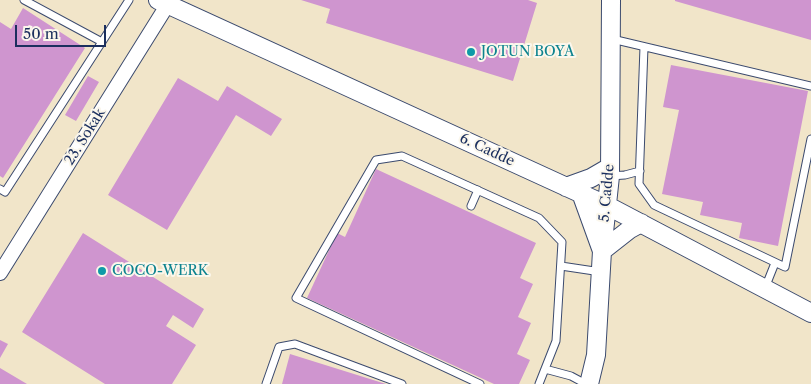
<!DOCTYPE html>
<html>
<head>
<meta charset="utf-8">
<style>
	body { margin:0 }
	#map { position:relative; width:811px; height:384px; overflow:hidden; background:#f1e5c9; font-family:"Libre Caslon Text",serif }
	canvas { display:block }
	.scale { position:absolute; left:15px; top:25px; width:91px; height:22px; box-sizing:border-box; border:2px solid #1b2f5e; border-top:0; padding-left:6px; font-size:15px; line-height:18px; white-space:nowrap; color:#1b2f5e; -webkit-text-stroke:4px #fbf7ec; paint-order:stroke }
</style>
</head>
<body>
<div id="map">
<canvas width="811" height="384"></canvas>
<div class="scale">50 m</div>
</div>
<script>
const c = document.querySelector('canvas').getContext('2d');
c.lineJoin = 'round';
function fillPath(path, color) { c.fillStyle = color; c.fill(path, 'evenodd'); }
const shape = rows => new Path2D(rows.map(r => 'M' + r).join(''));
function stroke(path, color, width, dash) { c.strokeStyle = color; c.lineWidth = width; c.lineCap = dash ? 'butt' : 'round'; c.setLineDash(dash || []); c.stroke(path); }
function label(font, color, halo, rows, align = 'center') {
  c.font = font + ' "Libre Caslon Text",serif'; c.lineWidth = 4; c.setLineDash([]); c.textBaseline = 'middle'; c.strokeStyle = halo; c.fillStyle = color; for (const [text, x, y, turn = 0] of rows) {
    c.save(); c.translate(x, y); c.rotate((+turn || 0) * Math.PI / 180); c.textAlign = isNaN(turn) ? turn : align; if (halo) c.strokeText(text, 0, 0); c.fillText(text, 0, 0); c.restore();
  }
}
const building = shape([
	[301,0,528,0,537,3,513,81,326,23,330,9],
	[811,0,811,40,675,1,675,0],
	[23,8,85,48,3,178,0,176,0,22,11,29],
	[671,65,808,91,778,246,739,238,742,223,700,215,703,202,662,194,679,110,663,107],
	[88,76,99,82,76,121,65,115],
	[178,78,218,101,227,86,282,119,271,136,236,115,167,230,108,195],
	[376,169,536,243,520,278,533,284,518,317,531,323,517,354,530,360,519,384,494,384,307,298,337,233,345,237],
	[83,233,204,309,193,328,173,315,166,326,196,345,172,384,105,384,22,332],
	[0,340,8,344,0,358],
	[290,354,386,384,282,384],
	[0,368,27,384,0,384]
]);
const service = shape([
	[24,0,102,42],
	[612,39,811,86],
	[644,47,639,184,654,205,785,267,811,139],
	[610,176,625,175,640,171],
	[0,189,5,192,129,0],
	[471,206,478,190],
	[561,266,601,272],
	[765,288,775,263],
	[545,369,571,376,586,384],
	[266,384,279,347,295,344,402,384],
	[480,384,296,298,376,160,402,156,539,218,562,242,556,341,539,384]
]);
const minor = shape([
	[0,273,168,4,168,0]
]);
const tertiary = shape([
	[158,0,606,205,811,313],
	[566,187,591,178,610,167],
	[581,193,602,251,630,229,641,223],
	[589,384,596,355,602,251,610,176,611,0]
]);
const markers = [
	[471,52,5,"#0f9aa8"],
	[102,271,5,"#0f9aa8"]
];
const cultureNames = [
	["JOTUN BOYA",481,52],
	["COCO-WERK",112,271]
];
const streetNames = [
	["23. Sokak",85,137,-58],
	["6. Cadde",487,150,25],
	["5. Cadde",607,193,-85]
];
fillPath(building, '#cf95cf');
stroke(service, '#3b4a6e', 9);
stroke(minor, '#3b4a6e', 16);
stroke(tertiary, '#3b4a6e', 20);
stroke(service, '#fff', 7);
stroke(minor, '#fff', 14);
stroke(tertiary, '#fff', 18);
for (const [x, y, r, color] of markers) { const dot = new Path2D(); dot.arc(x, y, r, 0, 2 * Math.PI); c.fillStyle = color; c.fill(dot); stroke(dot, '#fbf7ec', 2); }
label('14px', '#0d838f', '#fbf7ec', cultureNames, 'left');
label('14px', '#1b2f5e', '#fbf7ec', streetNames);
</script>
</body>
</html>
